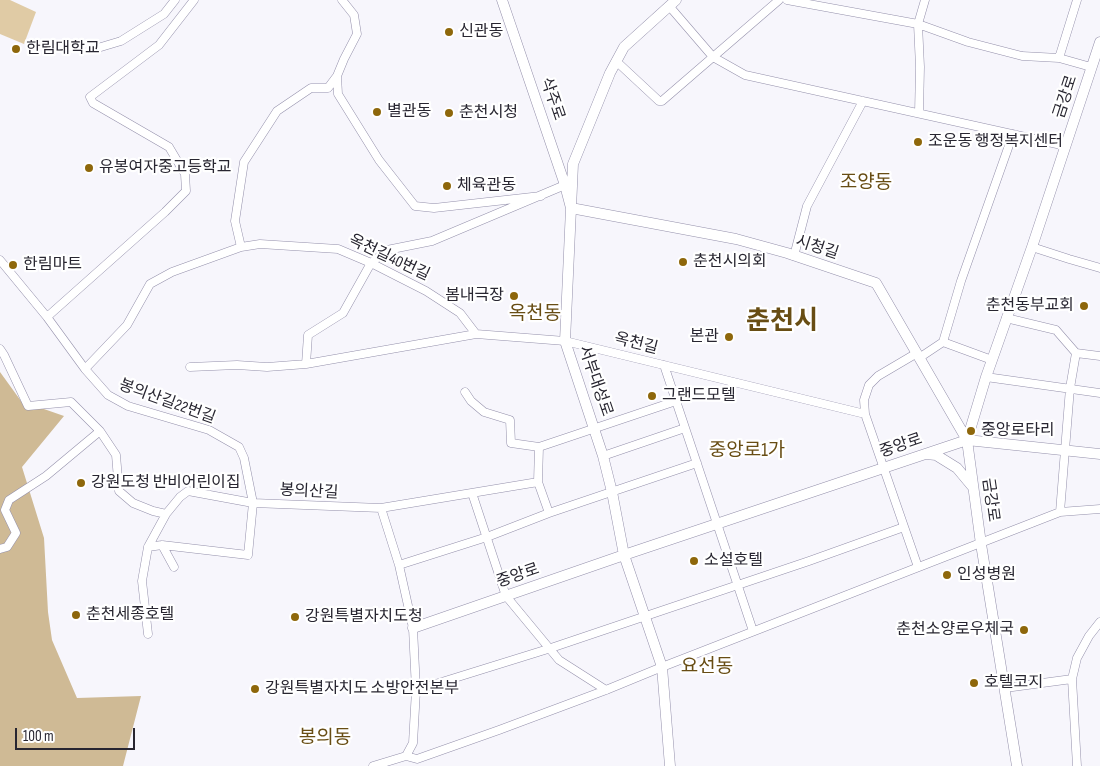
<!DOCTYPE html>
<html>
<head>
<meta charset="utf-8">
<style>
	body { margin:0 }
	#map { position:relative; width:1100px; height:766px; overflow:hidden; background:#f7f6fc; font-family:"Sofia Sans Condensed",sans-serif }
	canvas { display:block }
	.scale { position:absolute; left:15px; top:728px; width:120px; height:22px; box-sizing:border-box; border:2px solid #282631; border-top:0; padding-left:6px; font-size:15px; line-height:18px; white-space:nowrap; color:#282631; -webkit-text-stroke:4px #fff; paint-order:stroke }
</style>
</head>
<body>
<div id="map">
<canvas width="1100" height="766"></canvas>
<div class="scale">100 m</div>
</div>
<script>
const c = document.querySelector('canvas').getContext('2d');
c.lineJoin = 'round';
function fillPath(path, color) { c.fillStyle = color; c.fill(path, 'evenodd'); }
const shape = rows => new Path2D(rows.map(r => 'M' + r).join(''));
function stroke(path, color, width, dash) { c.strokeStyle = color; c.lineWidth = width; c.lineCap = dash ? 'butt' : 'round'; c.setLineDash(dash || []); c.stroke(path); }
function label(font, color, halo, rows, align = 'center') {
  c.font = font + ' "Sofia Sans Condensed","Noto Sans KR",sans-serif'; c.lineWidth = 4.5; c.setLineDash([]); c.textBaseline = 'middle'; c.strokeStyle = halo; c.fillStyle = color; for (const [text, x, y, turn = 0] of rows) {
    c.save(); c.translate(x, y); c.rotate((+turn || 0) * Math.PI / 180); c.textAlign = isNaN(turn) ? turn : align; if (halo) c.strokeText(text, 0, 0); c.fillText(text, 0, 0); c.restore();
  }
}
const green = shape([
	[0,0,10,0,36,12,24,44,0,34]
]);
const forest = shape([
	[0,372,21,401,64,416,22,467,44,538,48,612,52,640,77,698,141,696,123,766,0,766]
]);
const street = shape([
	[342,0,354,15,357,34,344,59,337,76,338,94,379,160,415,206,434,208,541,196],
	[787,0,918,24,968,42,1022,56,1059,58,1091,67],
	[670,7,713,57,745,75,1066,146],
	[101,47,121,41,164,14,175,0],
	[1059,58,1077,0],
	[616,61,659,101,662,101,779,0],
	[919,113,920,67,918,24,925,0],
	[241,247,235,221,244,162,277,111,311,88,328,88,337,76],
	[1032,247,1069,259,1100,268],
	[794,256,807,206,863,101],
	[0,260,47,317,85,369,108,395,128,406,209,430,239,447,244,458,253,503,248,555,162,545,148,547],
	[47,317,165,212,186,191,185,174,169,147,93,103,90,97,159,45,194,0],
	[1006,318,1056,330,1076,353,1100,356],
	[943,342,992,360],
	[0,349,4,355,28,406,71,402,100,431,116,455,119,491,133,503,153,511,166,514],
	[919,358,943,342,961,281,1013,134],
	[306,364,308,335,343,313,371,263,387,250,432,241,565,185],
	[664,365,753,631],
	[190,367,237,365,267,367,306,364,476,334,565,341,865,414,864,400,869,385,878,376,917,353],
	[85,369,127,325,150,284,172,272,241,247,260,244,338,249,371,263,426,291,460,313,476,334],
	[986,377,1100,393],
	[465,392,471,401,484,412,510,420,511,443,539,447],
	[865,414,918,567],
	[603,456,685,428],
	[472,493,506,596,559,660,606,690],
	[381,508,538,482],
	[1060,512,1070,388,1076,353],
	[549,513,538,482,539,447,676,401],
	[162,545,174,567],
	[0,549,7,547,16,533,5,510,9,500,46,476,100,431],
	[399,565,487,537,549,513,697,463],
	[148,634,142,581,148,547,166,514,180,497,188,491,253,503,381,508,399,565,413,628,416,690,413,743,406,756,373,766],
	[1005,688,1072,679],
	[416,690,548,649,809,561,904,527],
	[406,756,417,759,499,730,606,690,662,667,1060,512,1100,509],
	[1077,766,1072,679,1077,658,1089,636,1100,622]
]);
const secondary = shape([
	[502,0,565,185,571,208,736,239,787,253,876,283,967,440],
	[926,454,936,455,957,468,972,486],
	[413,628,624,555,967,440,1100,454],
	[670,766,662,667,624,555,612,492,603,456,565,341,573,164,610,73,624,47,676,0],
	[1017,766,981,544,967,440,986,377,1032,247,1100,42]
]);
const markers = [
	[449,32,5,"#8e670b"],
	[16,49,5,"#8e670b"],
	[377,112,5,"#8e670b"],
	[449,113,5,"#8e670b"],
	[918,142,5,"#8e670b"],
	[89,168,5,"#8e670b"],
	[447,186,5,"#8e670b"],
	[683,262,5,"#8e670b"],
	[13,265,5,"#8e670b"],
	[514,296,5,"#8e670b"],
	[1084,306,5,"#8e670b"],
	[729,337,5,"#8e670b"],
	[652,396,5,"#8e670b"],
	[971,431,5,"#8e670b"],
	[81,483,5,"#8e670b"],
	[694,561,5,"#8e670b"],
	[947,575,5,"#8e670b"],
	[76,615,5,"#8e670b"],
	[295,617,5,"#8e670b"],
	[1024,630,5,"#8e670b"],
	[974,683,5,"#8e670b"],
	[255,689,5,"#8e670b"]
];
const poiNames = [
	["신관동",459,32],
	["한림대학교",26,49],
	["별관동",387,112],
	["춘천시청",459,113],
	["조운동 행정복지센터",928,142],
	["유봉여자중고등학교",99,168],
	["체육관동",457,186],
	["춘천시의회",693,262],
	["한림마트",23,265],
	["봄내극장",504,296,"right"],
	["춘천동부교회",1074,306,"right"],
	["본관",719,337,"right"],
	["그랜드모텔",662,396],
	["중앙로타리",981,431],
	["강원도청 반비어린이집",91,483],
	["소설호텔",704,561],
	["인성병원",957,575],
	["춘천세종호텔",86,615],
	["강원특별자치도청",305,617],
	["춘천소양로우체국",1014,630,"right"],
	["호텔코지",984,683],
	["강원특별자치도 소방안전본부",265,689]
];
const streetNames = [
	["금강로",1066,97,-72],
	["삭주로",552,99,71],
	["시청길",817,248,18],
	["옥천길40번길",389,258,25],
	["옥천길",636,344,14],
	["서부대성로",595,381,71],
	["봉의산길22번길",167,402,20],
	["중앙로",901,446,-19],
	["봉의산길",309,492,3],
	["금강로",990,500,82],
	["중앙로",518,576,-19]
];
const quarterNames = [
	["조양동",866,183],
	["옥천동",535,314],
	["중앙로1가",747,451],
	["요선동",707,667],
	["봉의동",325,738]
];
const townNames = [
	["춘천시",782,322]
];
fillPath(green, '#e0cba5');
fillPath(forest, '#cfba95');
stroke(street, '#9490ab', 9);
stroke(secondary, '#9490ab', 11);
stroke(street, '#fff', 8);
stroke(secondary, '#fff', 10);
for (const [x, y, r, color] of markers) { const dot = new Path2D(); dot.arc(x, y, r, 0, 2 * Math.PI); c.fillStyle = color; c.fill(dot); stroke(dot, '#fff', 2); }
label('16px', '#282631', '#fff', poiNames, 'left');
label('16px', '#282631', '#fff', streetNames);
label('19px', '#684d14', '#fff', quarterNames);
label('bold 26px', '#684d14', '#fff', townNames);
</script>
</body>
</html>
